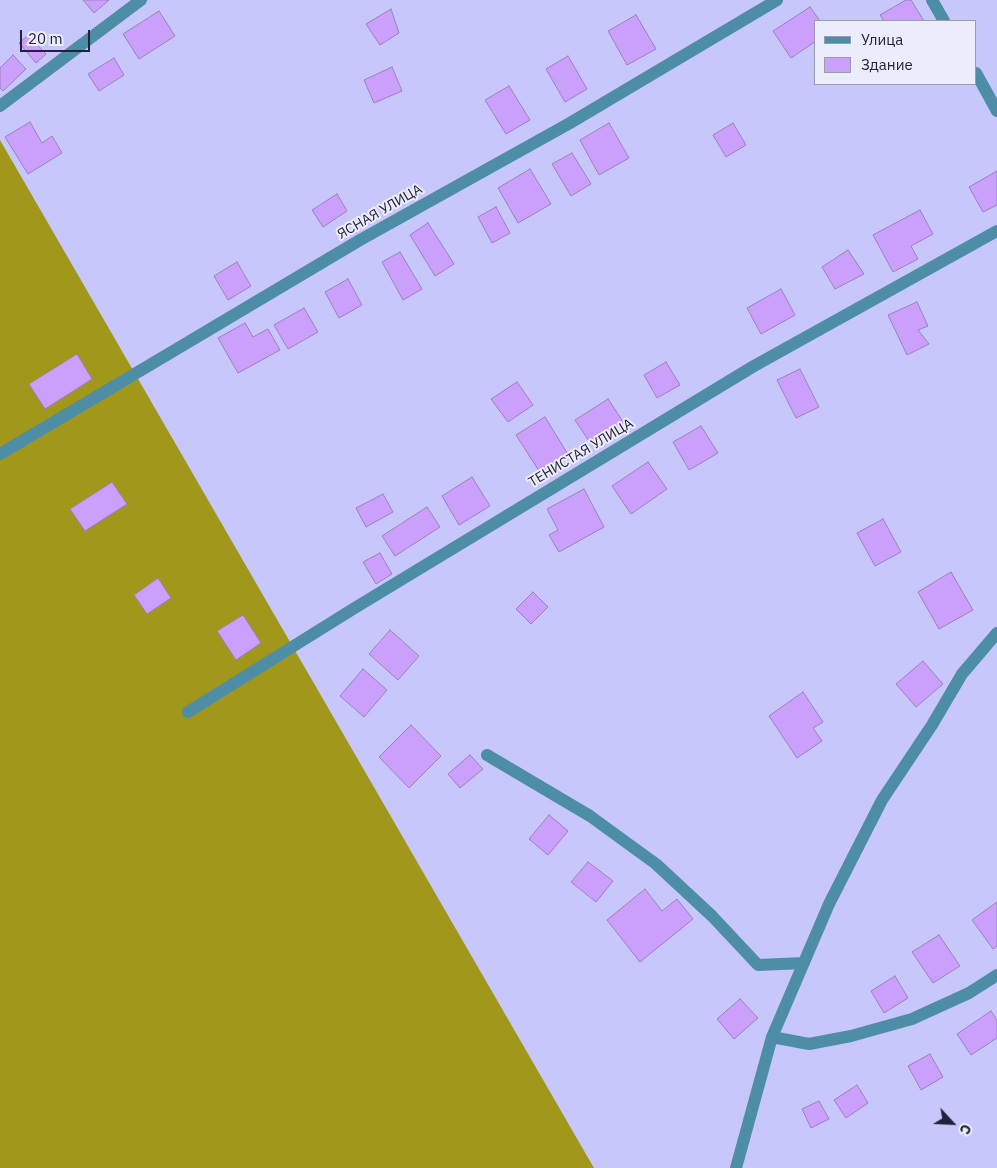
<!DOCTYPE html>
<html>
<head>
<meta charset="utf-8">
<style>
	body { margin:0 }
	#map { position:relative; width:997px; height:1168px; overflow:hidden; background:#c8c7fb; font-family:"IBM Plex Sans",sans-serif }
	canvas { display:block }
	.legend { position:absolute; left:814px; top:20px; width:162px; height:65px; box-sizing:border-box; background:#ecedfa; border:1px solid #9b9bad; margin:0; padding:6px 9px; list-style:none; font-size:15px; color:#222139 }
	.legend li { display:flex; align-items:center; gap:10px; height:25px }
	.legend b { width:25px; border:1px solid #9b9bad }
	.north { position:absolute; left:927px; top:1098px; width:50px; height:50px; -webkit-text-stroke:4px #ecedfa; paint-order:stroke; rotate:115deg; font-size:14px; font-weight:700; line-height:20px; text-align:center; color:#222139 }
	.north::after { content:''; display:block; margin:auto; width:18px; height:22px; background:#222139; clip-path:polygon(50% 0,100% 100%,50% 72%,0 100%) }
	.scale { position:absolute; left:20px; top:30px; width:70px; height:22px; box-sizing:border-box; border:2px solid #222139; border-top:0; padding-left:6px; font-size:15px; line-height:18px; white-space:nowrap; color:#222139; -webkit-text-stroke:4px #ecedfa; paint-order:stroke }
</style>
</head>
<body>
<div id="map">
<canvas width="997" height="1168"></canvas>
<ul class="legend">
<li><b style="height:6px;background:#4d8ea6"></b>Улица</li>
<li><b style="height:14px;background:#cba0fc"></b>Здание</li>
</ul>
<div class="north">С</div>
<div class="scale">20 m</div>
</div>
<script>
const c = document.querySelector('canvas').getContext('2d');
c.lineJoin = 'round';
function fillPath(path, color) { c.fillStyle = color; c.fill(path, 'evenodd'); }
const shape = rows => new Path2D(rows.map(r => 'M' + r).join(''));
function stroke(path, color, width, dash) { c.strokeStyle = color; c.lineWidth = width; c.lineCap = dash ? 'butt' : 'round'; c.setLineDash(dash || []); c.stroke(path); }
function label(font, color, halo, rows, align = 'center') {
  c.font = font + ' "IBM Plex Sans",sans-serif'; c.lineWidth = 4; c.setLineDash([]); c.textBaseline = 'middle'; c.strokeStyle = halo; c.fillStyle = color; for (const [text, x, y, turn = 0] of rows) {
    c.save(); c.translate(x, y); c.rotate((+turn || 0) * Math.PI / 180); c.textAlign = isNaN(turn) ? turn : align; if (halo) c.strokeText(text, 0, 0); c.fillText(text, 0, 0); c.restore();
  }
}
const forest = shape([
	[0,140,594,1168,0,1168]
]);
const building = shape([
	[83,0,109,0,94,13,83,0],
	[906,0,911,0,924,21,884,21,880,15,906,0],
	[810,7,820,21,816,21,816,41,791,58,773,31,810,7],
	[391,9,399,33,380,45,366,24,391,9],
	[159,11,175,36,139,59,123,34,159,11],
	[636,15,656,49,627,65,608,31,636,15],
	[28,35,46,54,36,63,19,43,28,35],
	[13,55,26,69,3,91,0,88,0,68,13,55],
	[568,56,587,89,565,102,546,69,568,56],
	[114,58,124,75,99,91,88,74,114,58],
	[392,67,402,91,374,103,364,80,392,67],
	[509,86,530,120,506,134,485,100,509,86],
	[30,122,42,143,52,136,62,153,28,174,5,137,30,122],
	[609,123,629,158,599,175,580,140,609,123],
	[733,123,746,145,726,157,713,135,733,123],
	[572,153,591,184,571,196,552,164,572,153],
	[530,169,551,204,518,223,498,188,530,169],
	[997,171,997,205,983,212,969,187,997,171],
	[337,194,347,211,323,227,312,210,337,194],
	[496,207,510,233,492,243,478,217,496,207],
	[920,210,933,234,911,246,918,259,893,272,873,235,920,210],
	[428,223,454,264,435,276,410,235,428,223],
	[848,250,864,274,835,289,822,267,848,250],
	[400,252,422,289,403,300,382,262,400,252],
	[237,262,251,286,228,300,214,276,237,262],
	[348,279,362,305,339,318,325,292,348,279],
	[781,289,795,315,761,334,747,308,781,289],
	[917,302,928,326,918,330,929,344,907,355,888,315,917,302],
	[304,308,318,332,288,349,274,325,304,308],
	[245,323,253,337,268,329,280,350,238,373,218,338,245,323],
	[77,354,92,379,45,409,29,384,77,354],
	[666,362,680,385,657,398,644,375,666,362],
	[800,369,819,407,796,418,777,380,800,369],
	[517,382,533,405,508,422,491,399,517,382],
	[608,399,624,423,591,444,575,420,608,399],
	[545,417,569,456,541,474,516,435,545,417],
	[701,426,718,453,689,470,673,442,701,426],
	[648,462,667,489,631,514,612,486,648,462],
	[472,477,490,506,459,525,442,496,472,477],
	[112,482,127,504,85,531,70,509,112,482],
	[584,489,604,527,559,552,549,535,558,530,547,509,584,489],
	[383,494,393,512,366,527,356,508,383,494],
	[427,507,440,527,395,556,382,536,427,507],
	[883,519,901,552,875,566,857,533,883,519],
	[380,553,392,574,376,584,363,562,380,553],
	[951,572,973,610,939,629,918,592,951,572],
	[158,578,171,598,147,614,134,595,158,578],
	[533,592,548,607,531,624,516,609,533,592],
	[243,615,261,643,236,660,217,631,243,615],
	[390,630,419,656,398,680,369,654,390,630],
	[923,661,943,684,916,707,896,684,923,661],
	[363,669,387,690,364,717,340,696,363,669],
	[803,692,823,722,813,728,822,741,797,758,769,716,803,692],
	[411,725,441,756,409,788,379,757,411,725],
	[470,755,483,769,460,788,448,774,470,755],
	[549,815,568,831,548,855,529,839,549,815],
	[588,862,613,881,596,902,571,882,588,862],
	[645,889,662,911,677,899,693,919,640,962,607,920,645,889],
	[997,902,997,946,993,949,972,920,997,902],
	[939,935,960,966,933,983,912,952,939,935],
	[895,976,908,998,884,1013,871,991,895,976],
	[740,999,758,1018,734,1039,717,1019,740,999],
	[991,1011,997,1020,997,1038,971,1055,957,1034,991,1011],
	[930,1054,943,1077,921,1090,908,1066,930,1054],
	[857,1085,868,1103,846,1118,834,1100,857,1085],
	[819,1101,829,1119,811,1128,802,1109,819,1101]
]);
const street = shape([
	[932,0,944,21],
	[976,73,997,111],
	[0,106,141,0],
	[0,454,360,240,570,123,777,0],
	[188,712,353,609,754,366,997,231],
	[487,755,590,816,656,864,712,916,758,965,804,963],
	[772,1037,809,1044,851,1036,912,1019,969,993,997,975],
	[736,1168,772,1037,829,904,882,800,932,725,962,674,997,633]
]);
const streetNames = [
	["ЯСНАЯ УЛИЦА",380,212,-30],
	["ТЕНИСТАЯ УЛИЦА",581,453,-31]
];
fillPath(forest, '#a1971a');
fillPath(building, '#cba0fc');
stroke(building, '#9b80ba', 1);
stroke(street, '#4d8ea6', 12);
label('14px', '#222139', '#ecedfa', streetNames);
</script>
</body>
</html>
